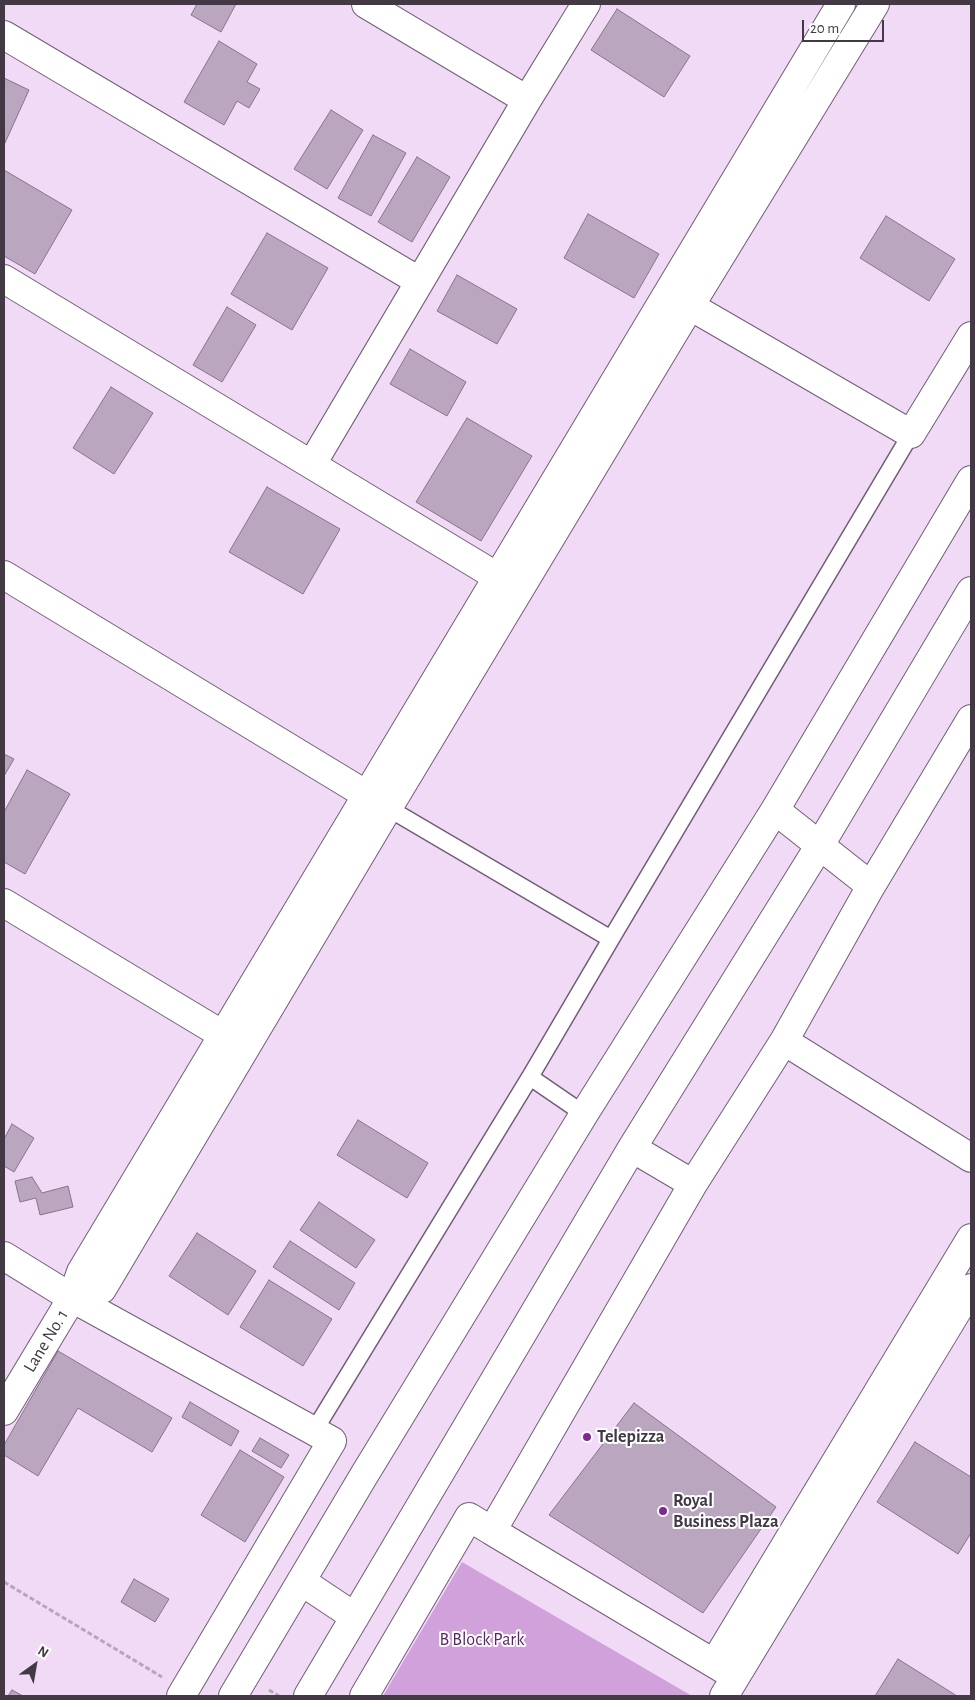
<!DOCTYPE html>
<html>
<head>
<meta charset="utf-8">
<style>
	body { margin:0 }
	#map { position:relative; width:975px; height:1700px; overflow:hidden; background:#f0daf5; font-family:"Alegreya Sans",sans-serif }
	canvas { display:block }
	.frame { position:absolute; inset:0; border:5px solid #423944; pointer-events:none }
	.north { position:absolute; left:10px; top:1640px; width:50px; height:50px; -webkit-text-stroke:4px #fff; paint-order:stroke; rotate:32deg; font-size:14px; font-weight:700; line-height:20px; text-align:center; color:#423944 }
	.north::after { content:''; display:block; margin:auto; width:18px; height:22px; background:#423944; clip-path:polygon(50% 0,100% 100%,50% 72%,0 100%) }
	.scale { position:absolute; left:802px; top:20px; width:82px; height:22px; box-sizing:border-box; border:2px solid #423944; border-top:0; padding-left:6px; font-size:15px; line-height:18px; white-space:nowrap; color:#423944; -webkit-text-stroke:4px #fff; paint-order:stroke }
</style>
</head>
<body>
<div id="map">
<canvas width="975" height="1700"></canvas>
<div class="frame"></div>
<div class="north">N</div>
<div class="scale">20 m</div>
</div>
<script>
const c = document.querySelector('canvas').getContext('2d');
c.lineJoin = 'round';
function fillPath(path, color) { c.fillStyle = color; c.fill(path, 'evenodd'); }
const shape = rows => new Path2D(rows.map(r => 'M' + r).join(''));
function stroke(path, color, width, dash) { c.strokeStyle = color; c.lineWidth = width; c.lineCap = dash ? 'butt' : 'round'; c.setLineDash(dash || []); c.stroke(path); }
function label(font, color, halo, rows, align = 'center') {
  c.font = font + ' "Alegreya Sans",sans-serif'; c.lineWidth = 4; c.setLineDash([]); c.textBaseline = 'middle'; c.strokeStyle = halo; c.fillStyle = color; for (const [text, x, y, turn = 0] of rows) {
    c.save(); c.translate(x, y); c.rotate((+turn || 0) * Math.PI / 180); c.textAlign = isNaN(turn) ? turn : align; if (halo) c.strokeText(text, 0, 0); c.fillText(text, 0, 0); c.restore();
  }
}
const green = shape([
	[462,1562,692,1696,383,1696]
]);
const building = shape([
	[197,4,236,4,221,32,191,15,197,4],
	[617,9,690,56,664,97,591,50,617,9],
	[219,41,257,64,247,82,260,89,249,108,237,101,224,125,184,102,219,41],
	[4,78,29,90,4,145,4,78],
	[331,110,363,130,327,189,294,169,331,110],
	[373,135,406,153,371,216,338,198,373,135],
	[417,157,450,177,412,242,378,222,417,157],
	[4,170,72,210,35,274,4,256,4,170],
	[588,214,659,254,634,298,564,258,588,214],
	[886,216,955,259,929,301,860,258,886,216],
	[267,233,328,268,292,330,231,294,267,233],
	[457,275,517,309,497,344,437,311,457,275],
	[227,307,256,325,222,382,193,365,227,307],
	[410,349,466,382,447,416,390,384,410,349],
	[111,387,153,413,114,474,73,448,111,387],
	[467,418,532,456,481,541,416,502,467,418],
	[267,487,340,529,303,594,229,552,267,487],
	[4,754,14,759,4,776,4,754],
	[27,770,70,794,25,874,4,862,4,812,27,770],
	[358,1120,428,1163,407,1198,337,1155,358,1120],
	[12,1124,34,1138,14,1172,4,1166,4,1139,12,1124],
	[32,1177,42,1193,68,1186,73,1207,40,1215,36,1198,20,1202,15,1181,32,1177],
	[319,1202,375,1240,356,1268,300,1230,319,1202],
	[197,1233,256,1271,228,1315,169,1276,197,1233],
	[290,1241,355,1283,339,1310,273,1267,290,1241],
	[269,1280,332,1319,303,1366,240,1327,269,1280],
	[58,1351,172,1418,152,1452,78,1408,38,1476,4,1455,4,1445,58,1351],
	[190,1402,239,1431,231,1446,182,1417,190,1402],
	[634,1403,776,1507,703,1613,549,1515,634,1403],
	[260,1438,289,1455,281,1468,252,1451,260,1438],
	[915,1442,971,1477,971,1533,958,1554,877,1502,915,1442],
	[240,1450,284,1477,245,1542,201,1515,240,1450],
	[134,1579,169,1599,155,1622,121,1602,134,1579],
	[898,1659,957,1696,875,1696,898,1659],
	[12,1690,23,1696,8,1696,12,1690]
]);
const path = shape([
	[4,1582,162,1677],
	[269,1690,279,1696]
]);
const service = shape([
	[388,808,611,939,530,1077],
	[611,939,911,434],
	[314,1431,530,1077,584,1114]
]);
const minor = shape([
	[366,4,527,100],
	[4,35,419,281],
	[4,279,496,576],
	[690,306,911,434,971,336],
	[312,464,527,100,586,4],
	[4,575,380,803],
	[775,810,871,886],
	[4,903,223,1035],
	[784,1041,971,1158],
	[632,1148,693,1184],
	[4,1256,72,1298,332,1441,181,1696],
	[72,1298,102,1289,388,808,690,306,875,4],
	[4,1411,72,1298,81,1272,841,4],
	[492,1531,730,1673],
	[301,1581,355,1617],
	[715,1662,971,1238],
	[233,1696,363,1477,584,1114,775,810,971,480],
	[308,1696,632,1148,820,845,971,591],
	[364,1696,469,1517,492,1531,693,1184,784,1041,871,886,971,719],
	[724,1696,971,1288]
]);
const markers = [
	[587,1437,5,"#802794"],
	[663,1511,5,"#802794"]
];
const streetNames = [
	["Lane No. 1",46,1341,-59]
];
const poiNames = [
	["Telepizza",597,1437],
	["Royal",673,1501],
	["Business Plaza",673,1522]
];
const parkNames = [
	["B Block Park",482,1640]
];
fillPath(green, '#d0a1db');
fillPath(building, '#bba6c0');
stroke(building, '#87748c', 1);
stroke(service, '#715e76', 19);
stroke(minor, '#715e76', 30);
stroke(path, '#b7a5bb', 3, [5, 2.5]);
stroke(service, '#fff', 16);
stroke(minor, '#fff', 28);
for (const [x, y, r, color] of markers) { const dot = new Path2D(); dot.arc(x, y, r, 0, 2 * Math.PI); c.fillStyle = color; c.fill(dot); stroke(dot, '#fff', 2); }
label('18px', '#423944', '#fff', streetNames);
label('bold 18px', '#423944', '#fff', poiNames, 'left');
label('18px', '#5f226d', '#fff', parkNames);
</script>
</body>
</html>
